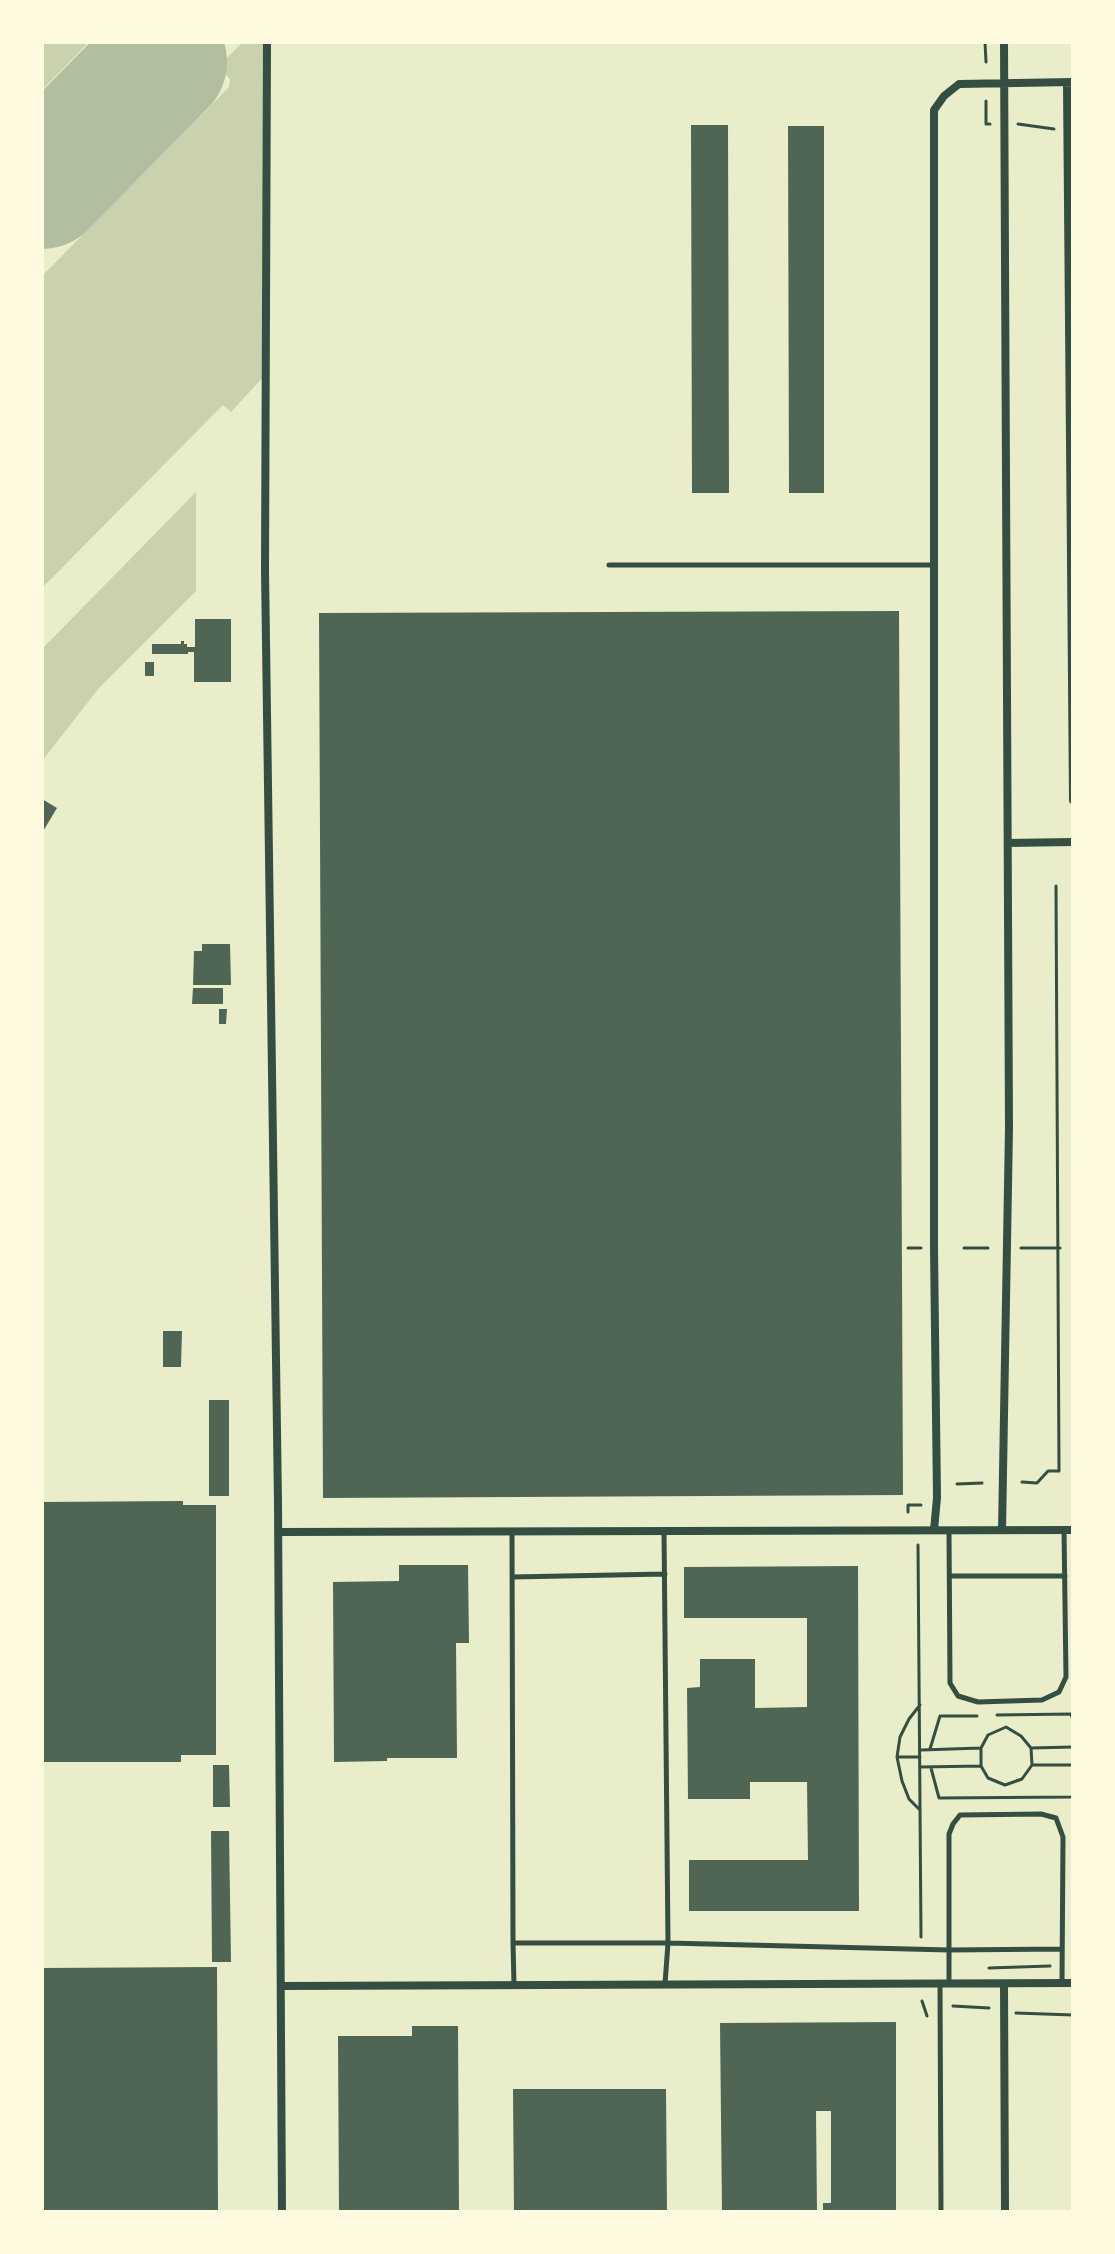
<!DOCTYPE html>
<html>
<head>
<meta charset="utf-8">
<style>
	body { margin:0 }
	#map { position:relative; width:1115px; height:2254px; overflow:hidden; background:#e9edc9; font-family:"Fira Sans",sans-serif }
	canvas { display:block }
	.frame { position:absolute; inset:0; border:44px solid #fefae0; pointer-events:none }
</style>
</head>
<body>
<div id="map">
<canvas width="1115" height="2254"></canvas>
<div class="frame"></div>
</div>
<script>
const c = document.querySelector('canvas').getContext('2d');
c.lineJoin = 'round';
function fillPath(path, color) { c.fillStyle = color; c.fill(path, 'evenodd'); }
const shape = rows => new Path2D(rows.map(r => 'M' + r).join(''));
function stroke(path, color, width, dash) { c.strokeStyle = color; c.lineWidth = width; c.lineCap = dash ? 'butt' : 'round'; c.setLineDash(dash || []); c.stroke(path); }
const green = shape([
	[42,42,89,42,42,90],
	[243,42,265,42,267,373,231,412,223,405,42,588,42,276,229,87,230,79,218,67],
	[196,492,196,591,99,688,42,761,42,649]
]);
const runway = shape([
	[42,184,162,62]
]);
const building = shape([
	[691,125,728,125,729,493,692,493],
	[788,126,824,126,824,493,789,493],
	[899,611,903,1495,323,1498,319,613],
	[195,619,231,619,231,682,194,682,194,652,188,652,188,654,152,654,152,644,181,644,181,641,184,641,184,644,187,644,187,647,195,647],
	[145,662,154,662,154,676,145,676],
	[42,799,57,808,42,833],
	[202,944,230,944,231,985,193,985,194,951,202,951],
	[193,988,223,988,223,1004,192,1004],
	[219,1009,227,1009,226,1024,219,1024],
	[163,1331,182,1331,181,1367,163,1367],
	[209,1400,229,1400,229,1496,209,1496],
	[183,1501,183,1505,216,1505,216,1755,181,1755,181,1762,42,1762,42,1502],
	[399,1565,468,1565,469,1643,456,1643,457,1758,387,1758,387,1761,334,1762,333,1582,399,1581],
	[858,1566,859,1911,689,1911,689,1860,808,1860,807,1782,750,1782,750,1799,688,1799,687,1688,700,1687,700,1659,755,1659,755,1708,807,1707,807,1618,684,1618,684,1567],
	[213,1765,229,1765,230,1807,213,1807],
	[211,1831,229,1831,231,1962,212,1962],
	[212,1967,217,1967,218,2212,42,2212,42,1968],
	[896,2022,896,2212,823,2212,823,2203,831,2203,831,2111,816,2111,817,2212,722,2212,720,2023],
	[412,2026,458,2026,459,2212,339,2212,338,2036,412,2036],
	[513,2089,666,2089,667,2212,514,2212]
]);
const path = shape([
	[985,42,986,62],
	[986,101,986,124,990,124],
	[1018,124,1054,129],
	[908,1248,921,1248],
	[964,1248,988,1248],
	[1021,1248,1060,1248],
	[1022,1482,1037,1483,1048,1471,1059,1471,1056,886],
	[957,1484,982,1483],
	[908,1512,908,1505,921,1505],
	[918,1545,921,1937],
	[997,1715,1071,1714,1073,1720],
	[1031,1748,1073,1747],
	[930,1749,940,1716,977,1716],
	[897,1757,920,1757],
	[1032,1765,1073,1765],
	[981,1766,981,1748],
	[920,1767,981,1766,988,1778,1005,1785,1022,1779,1032,1765,1031,1748,1021,1736,1006,1727,988,1735,981,1748,921,1750],
	[931,1768,939,1798,1072,1797,1073,1793],
	[919,1809,909,1799,902,1781,897,1757,900,1737,909,1719,920,1705],
	[989,1968,1050,1966],
	[922,2001,927,2016],
	[953,2006,989,2008],
	[1016,2013,1073,2015]
]);
const service = shape([
	[609,565,933,565],
	[664,1531,668,1943,665,1984],
	[949,1531,950,1683,958,1696,978,1702,1042,1700,1059,1692,1066,1677,1064,1530],
	[512,1532,513,1943],
	[950,1576,1065,1576],
	[512,1577,665,1574],
	[940,1984,941,2212],
	[949,1984,949,1834,953,1824,960,1815,1041,1814,1056,1818,1063,1837,1062,1982],
	[514,1985,513,1943,668,1943,949,1950,1062,1949]
]);
const minor = shape([
	[267,42,265,570,278,1503,282,2212],
	[1067,84,1073,800],
	[1008,843,1073,842],
	[934,1530,937,1498,934,1248,934,110,944,96,959,84,1073,82],
	[1002,1530,1009,1128,1004,42],
	[279,1532,1073,1530],
	[1004,1984,1005,2212],
	[281,1986,1073,1983]
]);
fillPath(green, '#cad2ad');
stroke(runway, '#b2bea0', 130);
fillPath(building, '#4f6655');
stroke(path, '#344e41', 3);
stroke(service, '#344e41', 5);
stroke(minor, '#344e41', 8);
</script>
</body>
</html>
